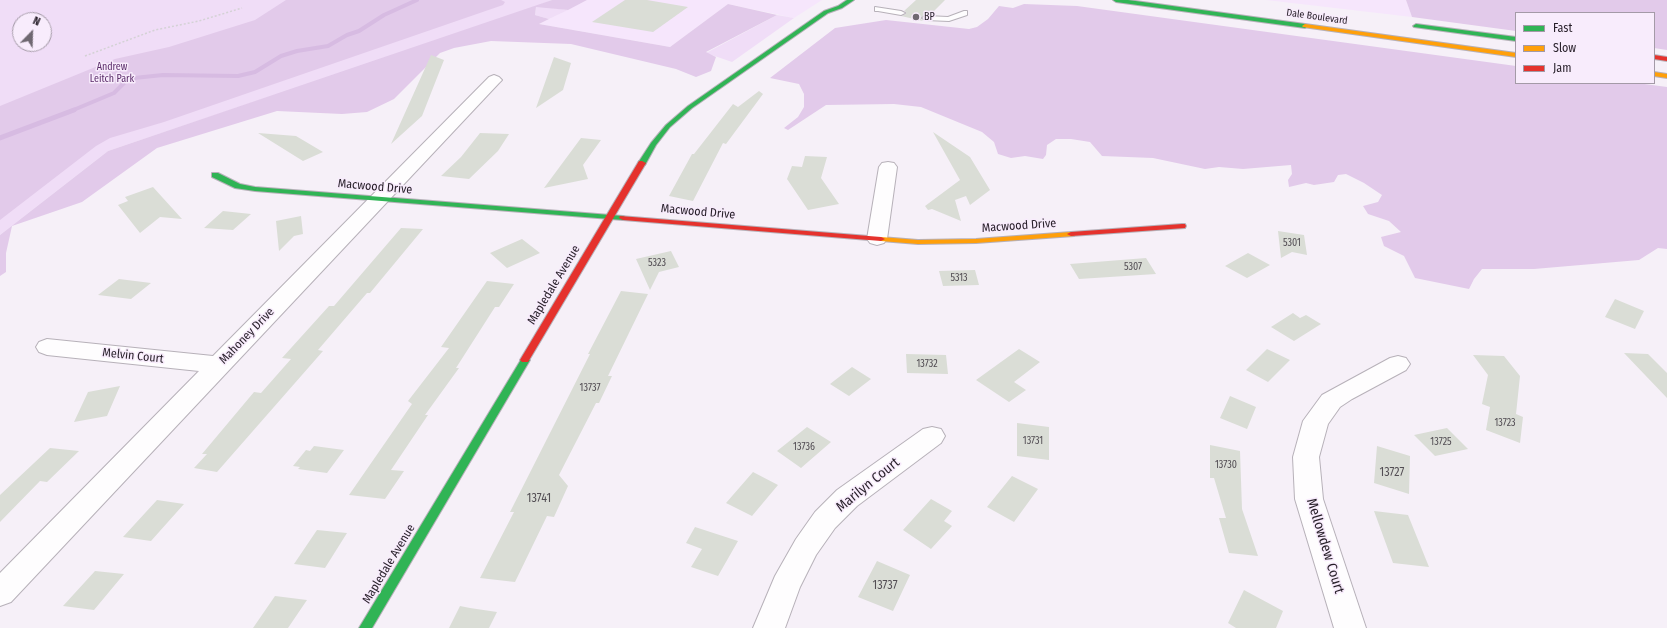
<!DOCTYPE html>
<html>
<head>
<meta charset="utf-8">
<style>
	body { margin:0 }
	#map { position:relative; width:1667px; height:628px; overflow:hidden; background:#f6f0f8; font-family:"Fira Sans Condensed",sans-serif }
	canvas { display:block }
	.legend { position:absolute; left:1515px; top:12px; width:140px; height:72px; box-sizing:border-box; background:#f8ecfc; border:1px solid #a49aa7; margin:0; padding:5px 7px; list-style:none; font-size:12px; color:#261e28 }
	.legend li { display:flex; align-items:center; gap:8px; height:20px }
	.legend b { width:20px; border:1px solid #a49aa7 }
	.north { position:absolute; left:12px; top:12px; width:40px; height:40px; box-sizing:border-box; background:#f8ecfc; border:1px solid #a49aa7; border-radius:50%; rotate:23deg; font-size:11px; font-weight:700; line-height:16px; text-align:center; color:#261e28 }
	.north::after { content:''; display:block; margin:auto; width:14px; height:18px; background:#6f6871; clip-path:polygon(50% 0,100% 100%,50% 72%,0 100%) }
</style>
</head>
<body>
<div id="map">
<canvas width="1667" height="628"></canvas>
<ul class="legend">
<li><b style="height:5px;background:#30b455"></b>Fast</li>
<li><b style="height:5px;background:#ff9f0a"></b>Slow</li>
<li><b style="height:5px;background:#e5322d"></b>Jam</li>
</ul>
<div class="north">N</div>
</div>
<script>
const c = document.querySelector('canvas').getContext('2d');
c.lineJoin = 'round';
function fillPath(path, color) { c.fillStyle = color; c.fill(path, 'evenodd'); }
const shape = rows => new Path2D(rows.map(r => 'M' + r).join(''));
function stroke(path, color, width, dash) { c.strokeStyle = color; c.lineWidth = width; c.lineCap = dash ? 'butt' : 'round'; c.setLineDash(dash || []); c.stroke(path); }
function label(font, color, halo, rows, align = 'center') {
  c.font = font + ' "Fira Sans Condensed",sans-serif'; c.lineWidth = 3; c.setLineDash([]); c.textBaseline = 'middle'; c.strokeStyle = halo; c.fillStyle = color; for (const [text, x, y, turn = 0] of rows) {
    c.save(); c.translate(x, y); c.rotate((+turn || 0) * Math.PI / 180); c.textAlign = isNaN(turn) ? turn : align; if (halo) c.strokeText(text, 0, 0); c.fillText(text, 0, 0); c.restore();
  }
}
const built = shape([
	[587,0,822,0,794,18,728,4,670,47,539,24],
	[1266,0,1406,0,1412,17]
]);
const green = shape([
	[0,0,552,0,537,6,568,10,549,19,535,15,536,7,108,151,0,235],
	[20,20,44,20,44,44,20,44],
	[777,15,794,18,732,62,706,53]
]);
const forest = shape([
	[286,0,501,0,505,2,503,5,164,122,110,138,96,146,0,220,0,106,115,59,169,47,255,20],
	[552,0,587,0,568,10,536,7,535,15,549,19,539,24,670,47,728,4,777,15,706,52,716,57,711,71,696,77,676,69,571,44,491,41,454,48,440,53,394,99,367,112,342,114,277,111,157,148,82,202,12,226,6,253,6,272,0,276,0,235,108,151],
	[1406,0,1667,0,1667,50,1654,48,1654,13,1516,13,1516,31,1412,17],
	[1024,4,1077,6,1516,66,1516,83,1637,83,1667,87,1667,249,1658,248,1639,260,1534,269,1482,269,1474,279,1469,289,1415,278,1404,256,1384,246,1381,237,1401,232,1389,221,1368,214,1363,206,1378,202,1382,195,1364,183,1346,174,1338,175,1334,182,1314,185,1306,183,1289,187,1288,180,1292,174,1291,165,1243,169,1219,167,1205,169,1153,158,1102,156,1090,142,1071,139,1056,139,1047,145,1046,155,1043,159,1025,156,1011,158,998,154,994,142,982,132,921,107,894,104,826,105,788,130,784,128,798,117,804,107,804,94,799,84,770,78,835,28,886,20,969,29,977,27,988,19,999,6,1013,8]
]);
const streamFar1 = shape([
	[71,111,114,93,124,83,134,78,163,75,238,76,255,72,281,56,297,51,328,46,347,35,359,31,384,15,417,0]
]);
const stream = shape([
	[0,138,74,110]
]);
const building = shape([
	[625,0,647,0,688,7,653,32,592,22],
	[916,0,945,0,930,15,921,17,921,19,923,21,901,16,906,14,906,12,904,11],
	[431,55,444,60,422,116,391,144],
	[554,57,571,63,563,90,536,108],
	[759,91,763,94,726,144,723,143,693,201,669,196,692,154,694,154,733,104,738,107],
	[933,132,970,157,990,190,970,205,966,196,955,200,961,221,932,209,928,210,925,206,960,180],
	[258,133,296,136,323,152,303,161],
	[480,133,509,134,498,151,469,179,441,176,461,157],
	[581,138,601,140,583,165,588,179,544,188],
	[805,156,827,157,821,178,839,204,808,210,787,179,792,166,802,167],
	[153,187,182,219,160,217,140,233,118,205,128,201,125,197],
	[223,211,251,214,233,230,204,228],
	[301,216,303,234,294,236,279,251,276,221],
	[401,228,423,229,370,293,367,293,318,350,323,351,217,472,194,468,207,454,202,454,254,392,261,393,291,359,282,358,329,306,334,306],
	[1278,231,1304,235,1307,255,1292,252,1281,258],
	[522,239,540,253,507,268,490,253],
	[671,251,679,267,659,272,650,290,636,259],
	[1248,253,1270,265,1247,278,1225,266],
	[1146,258,1156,274,1079,279,1070,264],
	[975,270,979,285,943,286,939,271],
	[119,279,151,283,131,299,98,295],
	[487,281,514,284,499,307,495,307,456,368,459,368,425,415,428,415,391,470,404,471,385,499,349,495,412,404,408,401,449,348,441,347],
	[621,291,648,294,608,376,612,376,599,403,596,403,559,475,568,486,554,517,547,516,515,582,480,578,514,512,510,512,590,354,588,354],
	[1615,299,1644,311,1635,329,1605,317],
	[1293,313,1300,318,1306,315,1321,324,1294,341,1271,327],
	[1019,349,1040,362,1014,382,1026,390,1009,402,976,380],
	[1267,349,1290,360,1268,382,1246,370],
	[1624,353,1648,354,1667,373,1667,398],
	[906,354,946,355,948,374,907,373],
	[1473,355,1504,356,1520,376,1516,414,1523,417,1520,443,1486,430,1490,407,1482,404,1488,375],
	[852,367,871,379,849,396,830,384],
	[120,386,107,416,74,422,88,392],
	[1230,396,1256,407,1247,429,1220,418],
	[1017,423,1049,427,1049,460,1017,456],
	[807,427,831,442,801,468,777,451],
	[1447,428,1468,449,1435,456,1414,435],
	[1210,445,1240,451,1242,509,1258,556,1229,553,1219,518,1226,518,1214,478,1210,478],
	[314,446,344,450,327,473,298,469,300,467,293,466,306,450,310,451],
	[1377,446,1410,456,1409,494,1374,483],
	[50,448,79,451,47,482,40,481,0,522,0,495],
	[753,472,778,485,752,516,726,503],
	[1012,476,1038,489,1014,522,987,507],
	[931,499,952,511,944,521,952,526,931,549,903,530],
	[157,500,184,504,151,541,123,537],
	[1374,511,1408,515,1429,567,1393,563],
	[695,527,738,541,718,576,691,567,702,549,686,543],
	[317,530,347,533,325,568,294,564],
	[877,561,910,575,893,611,858,597],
	[95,571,124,574,94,610,63,606],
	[1244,590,1283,611,1276,628,1236,628,1228,623],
	[275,596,307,600,288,628,253,628],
	[460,606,470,608,497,612,489,628,449,628]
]);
const path = shape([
	[85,56,155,30,199,21,242,8]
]);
const lane = shape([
	[875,7,901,11,905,13,901,15,878,11,875,11,875,7],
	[964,11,967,11,967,15,949,21,926,20,922,18,926,16,948,17,964,11]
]);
const street = shape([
	[494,75,499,77,502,80,499,83,11,602,0,606,0,573,199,371,47,355,39,352,36,347,39,342,47,339,213,356,489,77,494,75],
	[888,162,894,163,897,167,887,239,884,243,877,245,870,243,867,239,879,167,882,163,888,162],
	[1398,356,1406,358,1410,364,1406,370,1352,399,1340,407,1328,424,1319,457,1323,499,1366,628,1334,628,1295,499,1293,457,1303,421,1322,395,1390,358,1398,356],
	[932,427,941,429,945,436,941,443,857,506,835,528,816,555,800,587,785,628,753,628,775,576,796,539,815,512,837,490,923,429,932,427]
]);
const fast = shape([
	[847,0,854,0,842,8,828,13,692,108,670,127,656,145,645,165,639,165,638,163,651,143,666,125,688,106,824,11,838,6,847,0],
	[1113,0,1128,0,1305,24,1308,26,1305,28,1116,2,1113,0],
	[1416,24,1516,37,1516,41,1414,27,1413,26,1416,24],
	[212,173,218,173,240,184,255,187,623,216,627,218,623,220,255,191,235,188,212,177,212,173],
	[525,357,530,360,372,628,359,628,522,358,525,357]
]);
const slow = shape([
	[1305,24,1516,53,1516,57,1303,27,1302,26,1305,24],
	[1654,72,1667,74,1667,78,1654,76,1654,72],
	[1071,232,1075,234,1074,236,976,243,918,244,881,241,877,239,881,237,918,240,976,239,1071,232]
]);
const jam = shape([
	[1654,55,1667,57,1667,61,1654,59,1654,55],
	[639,161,642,161,646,163,528,362,522,362,520,360,639,161],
	[620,216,881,237,885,239,881,241,623,220,619,218,620,216],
	[1182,224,1185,224,1186,226,1185,228,1071,236,1067,234,1071,232,1182,224]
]);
const markers = [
	[916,17,4,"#6f6871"]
];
const farPoinames = [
	["BP",924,17]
];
const farStreetnames = [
	["Dale Boulevard",1317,17,8]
];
const farParknames = [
	["Andrew",112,67],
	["Leitch Park",112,79]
];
const numberNames = [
	["5301",1292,243],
	["5323",657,263],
	["5307",1133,267],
	["5313",959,278],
	["13732",927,364],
	["13737",590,388],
	["13723",1505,423],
	["13731",1033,441],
	["13725",1441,442],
	["13736",804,447],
	["13730",1226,465]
];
const streetNames = [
	["Macwood Drive",375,187,5],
	["Macwood Drive",698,212,5],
	["Macwood Drive",1019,226,-4],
	["Mapledale Avenue",554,285,-59],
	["Mahoney Drive",247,336,-46],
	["Melvin Court",133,356,6],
	["Mapledale Avenue",389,564,-59]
];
const nearNumbernames = [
	["13727",1392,473],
	["13741",539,499],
	["13737",885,586]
];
const nearStreetnames = [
	["Marilyn Court",868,485,-39],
	["Mellowdew Court",1325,546,73]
];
fillPath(built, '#f6e6fc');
fillPath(green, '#f0ddf7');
fillPath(forest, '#e2caea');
stroke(streamFar1, '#d7bbe2', 4);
stroke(stream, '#d7bbe2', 5);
fillPath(building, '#daddd6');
stroke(lane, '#b7b1b9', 2);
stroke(street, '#b7b1b9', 2);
stroke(fast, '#b7b1b9', 2);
stroke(slow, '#b7b1b9', 2);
stroke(jam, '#b7b1b9', 2);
stroke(path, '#d4d2d5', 1.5, [2, 2]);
fillPath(lane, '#fefdfe');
fillPath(street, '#fefdfe');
fillPath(fast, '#30b455');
fillPath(slow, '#ff9f0a');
fillPath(jam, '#e5322d');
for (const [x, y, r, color] of markers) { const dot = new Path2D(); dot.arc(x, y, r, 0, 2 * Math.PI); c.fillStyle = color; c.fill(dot); stroke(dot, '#f8ecfc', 1.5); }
label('10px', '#261e28', '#f8ecfc', farPoinames, 'left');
label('10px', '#261e28', '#f8ecfc', farStreetnames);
label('10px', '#5c2d6b', '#f8ecfc', farParknames);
label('10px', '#534e54', null, numberNames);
label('12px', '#261e28', '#f8ecfc', streetNames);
label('12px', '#534e54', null, nearNumbernames);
label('14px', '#261e28', '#f8ecfc', nearStreetnames);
</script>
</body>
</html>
